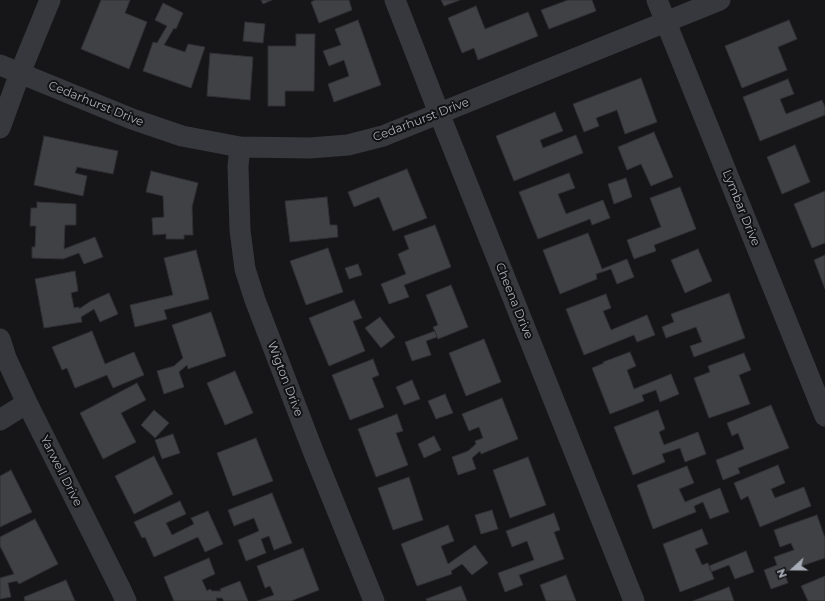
<!DOCTYPE html>
<html>
<head>
<meta charset="utf-8">
<style>
	body { margin:0 }
	#map { position:relative; width:825px; height:601px; overflow:hidden; background:#161618; font-family:Montserrat,sans-serif }
	canvas { display:block }
	.north { position:absolute; left:773px; top:549px; width:40px; height:40px; -webkit-text-stroke:3px #111113; paint-order:stroke; rotate:249deg; font-size:11px; font-weight:700; line-height:16px; text-align:center; color:#a8adb8 }
	.north::after { content:''; display:block; margin:auto; width:14px; height:18px; background:#a8adb8; clip-path:polygon(50% 0,100% 100%,50% 72%,0 100%) }
</style>
</head>
<body>
<div id="map">
<canvas width="825" height="601"></canvas>
<div class="north">N</div>
</div>
<script>
const c = document.querySelector('canvas').getContext('2d');
c.lineJoin = 'round';
function fillPath(path, color) { c.fillStyle = color; c.fill(path, 'evenodd'); }
const shape = rows => new Path2D(rows.map(r => 'M' + r).join(''));
function stroke(path, color, width, dash) { c.strokeStyle = color; c.lineWidth = width; c.lineCap = dash ? 'butt' : 'round'; c.setLineDash(dash || []); c.stroke(path); }
function label(font, color, halo, rows, align = 'center') {
  c.font = font + ' Montserrat,sans-serif'; c.lineWidth = 4; c.setLineDash([]); c.textBaseline = 'middle'; c.strokeStyle = halo; c.fillStyle = color; for (const [text, x, y, turn = 0] of rows) {
    c.save(); c.translate(x, y); c.rotate((+turn || 0) * Math.PI / 180); c.textAlign = isNaN(turn) ? turn : align; if (halo) c.strokeText(text, 0, 0); c.fillText(text, 0, 0); c.restore();
  }
}
const building = shape([
	[101,0,130,0,125,13,147,22,129,69,81,49,101,0],
	[261,0,272,0,263,4,261,0],
	[315,0,349,0,352,10,319,23,311,2,315,0],
	[441,0,460,0,444,6,441,0],
	[568,0,592,0,596,11,549,29,541,10,568,0],
	[163,3,183,13,176,29,174,28,164,45,185,52,188,44,205,47,191,88,143,71,153,42,157,43,167,26,155,20,163,3],
	[476,6,485,29,528,12,538,36,478,60,474,48,462,53,448,18,476,6],
	[358,20,381,85,334,102,328,84,349,76,344,60,329,66,323,51,341,45,335,29,358,20],
	[789,20,797,39,778,47,787,70,742,88,725,46,789,20],
	[245,22,265,24,263,43,243,41,245,22],
	[296,34,315,34,314,91,285,91,285,106,268,106,268,46,296,46,296,34],
	[210,53,253,57,250,100,207,96,210,53],
	[641,78,657,122,625,134,617,110,596,118,599,126,584,132,573,104,641,78],
	[788,79,794,94,780,99,786,114,822,100,825,107,825,115,760,141,743,97,788,79],
	[555,112,563,131,540,140,543,148,576,135,583,153,514,181,496,136,555,112],
	[654,132,673,177,651,186,641,164,627,170,618,147,654,132],
	[44,136,118,151,113,174,77,167,75,173,87,176,83,196,34,185,44,136],
	[795,145,810,182,782,194,767,157,795,145],
	[407,169,427,218,393,231,379,197,354,207,348,192,407,169],
	[151,171,198,183,192,207,193,235,184,235,184,239,166,239,166,234,153,235,152,218,164,217,163,196,146,192,151,171],
	[569,173,575,188,558,194,566,214,603,200,610,218,592,225,590,219,538,239,519,192,569,173],
	[626,178,632,197,614,204,608,184,626,178],
	[680,187,696,229,654,245,656,251,634,259,627,240,661,227,650,198,680,187],
	[825,191,825,243,812,248,794,204,825,191],
	[327,197,330,225,337,225,338,237,290,242,285,201,327,197],
	[37,202,76,204,76,225,65,225,64,249,95,237,103,257,84,264,79,253,63,259,32,258,32,247,35,247,36,226,30,226,31,208,37,208,37,202],
	[435,225,451,267,404,285,409,297,389,304,381,284,406,274,398,254,409,249,404,236,435,225],
	[588,233,602,269,627,259,634,277,617,284,611,269,596,274,597,279,560,294,543,250,588,233],
	[328,248,343,292,306,305,290,261,328,248],
	[698,249,712,281,685,293,671,260,698,249],
	[196,250,209,299,164,310,167,319,135,327,130,305,173,295,164,258,196,250],
	[825,255,825,289,814,260,825,255],
	[358,264,362,275,349,279,345,268,358,264],
	[75,271,78,291,71,293,74,308,79,307,79,309,91,301,109,293,118,314,100,322,94,309,81,317,82,322,44,328,35,279,75,271],
	[451,285,468,327,438,339,433,327,438,325,426,295,451,285],
	[729,293,745,338,694,357,690,346,702,342,696,327,666,338,662,327,674,322,671,314,729,293],
	[606,294,611,308,603,311,611,330,647,315,655,335,637,342,634,335,584,355,566,309,606,294],
	[354,300,362,318,353,321,365,351,329,366,309,318,354,300],
	[211,312,226,356,188,369,187,365,179,372,184,387,164,394,157,371,174,366,183,358,172,325,211,312],
	[380,317,395,337,381,348,365,328,380,317],
	[92,331,105,364,134,352,144,375,113,388,107,375,75,388,67,368,62,370,52,347,92,331],
	[435,331,437,337,426,341,431,355,412,361,405,342,435,331],
	[484,339,501,382,466,396,449,353,484,339],
	[630,352,636,366,627,370,634,389,671,374,679,394,660,402,656,390,642,395,644,401,610,414,592,368,604,363,603,362,630,352],
	[744,353,751,370,739,375,750,404,709,418,694,378,710,372,708,366,744,353],
	[373,359,379,375,372,378,384,407,350,420,332,375,373,359],
	[235,371,253,413,225,425,207,383,235,371],
	[412,380,420,399,404,405,396,387,412,380],
	[137,383,146,400,121,413,136,442,103,459,80,413,137,383],
	[445,394,453,413,436,419,428,401,445,394],
	[502,398,518,439,481,454,480,451,472,458,476,469,458,475,452,457,468,451,476,444,475,441,483,438,479,427,469,431,462,414,502,398],
	[771,405,789,448,738,468,740,473,723,480,716,460,744,449,738,433,732,436,727,423,771,405],
	[154,410,169,423,155,438,141,425,154,410],
	[658,410,665,429,659,432,664,445,698,432,706,454,685,462,680,448,662,454,665,462,633,475,614,427,658,410],
	[397,414,403,431,396,433,408,465,376,477,358,429,397,414],
	[173,434,180,453,162,459,155,440,173,434],
	[434,436,441,450,424,458,418,444,434,436],
	[256,438,273,481,233,496,217,453,256,438],
	[154,456,173,494,134,514,115,476,154,456],
	[528,457,546,505,510,518,493,470,528,457],
	[778,465,785,483,771,489,775,498,804,487,811,506,760,527,748,496,741,500,734,483,778,465],
	[687,466,694,483,679,489,685,502,720,488,729,512,710,519,703,502,694,506,696,512,653,529,637,485,687,466],
	[11,470,32,512,0,527,0,476,11,470],
	[409,477,423,520,393,530,378,488,409,477],
	[272,493,292,543,274,550,269,536,261,539,266,553,246,561,238,540,259,531,254,518,234,526,228,510,272,493],
	[180,501,186,514,166,523,172,535,194,524,191,518,208,511,223,544,205,552,198,537,154,557,145,537,142,538,134,522,180,501],
	[492,510,498,529,481,534,475,515,492,510],
	[554,513,560,530,554,532,564,559,519,575,523,585,505,592,498,573,534,560,527,541,512,547,506,531,554,513],
	[817,515,825,538,825,558,784,572,788,583,771,589,764,570,777,565,774,557,794,550,791,543,780,547,774,530,817,515],
	[35,519,58,564,19,584,17,581,8,583,11,597,0,599,0,578,14,574,0,546,0,537,35,519],
	[448,525,454,541,441,546,448,564,475,545,488,563,472,575,462,564,451,571,452,574,417,586,401,544,448,525],
	[702,529,708,544,695,549,702,565,708,563,714,579,680,592,663,544,702,529],
	[303,548,319,590,291,601,257,601,274,595,270,586,265,588,257,566,303,548],
	[746,551,754,572,735,579,729,565,711,572,709,566,746,551],
	[209,558,215,574,202,580,207,591,210,589,212,591,221,591,220,589,240,581,248,601,224,601,222,598,216,598,217,601,174,601,164,577,209,558],
	[566,575,576,601,546,601,540,585,566,575],
	[825,576,825,601,808,601,801,586,825,576],
	[66,580,75,601,25,601,24,597,66,580],
	[461,586,467,601,427,601,426,599,461,586],
	[729,587,734,601,693,601,729,587]
]);
const minor = shape([
	[395,0,439,113,634,601],
	[657,0,825,416],
	[0,65,132,119,182,136,240,147,310,148,348,145,383,136,720,0],
	[0,128,20,73,50,0],
	[240,147,238,166,240,230,245,269,255,300,315,456,374,601],
	[0,339,6,358,27,403,120,588,126,601],
	[0,420,27,403]
]);
const streetNames = [
	["Cedarhurst Drive",96,104,22],
	["Cedarhurst Drive",421,120,-21],
	["Lymbar Drive",741,208,68],
	["Cheena Drive",514,301,68],
	["Wigton Drive",285,379,69],
	["Yarwell Drive",61,471,63]
];
fillPath(building, '#404145');
stroke(building, '#303034', 1);
stroke(minor, '#37383d', 21);
label('12px', '#a8adb8', '#111113', streetNames);
</script>
</body>
</html>
